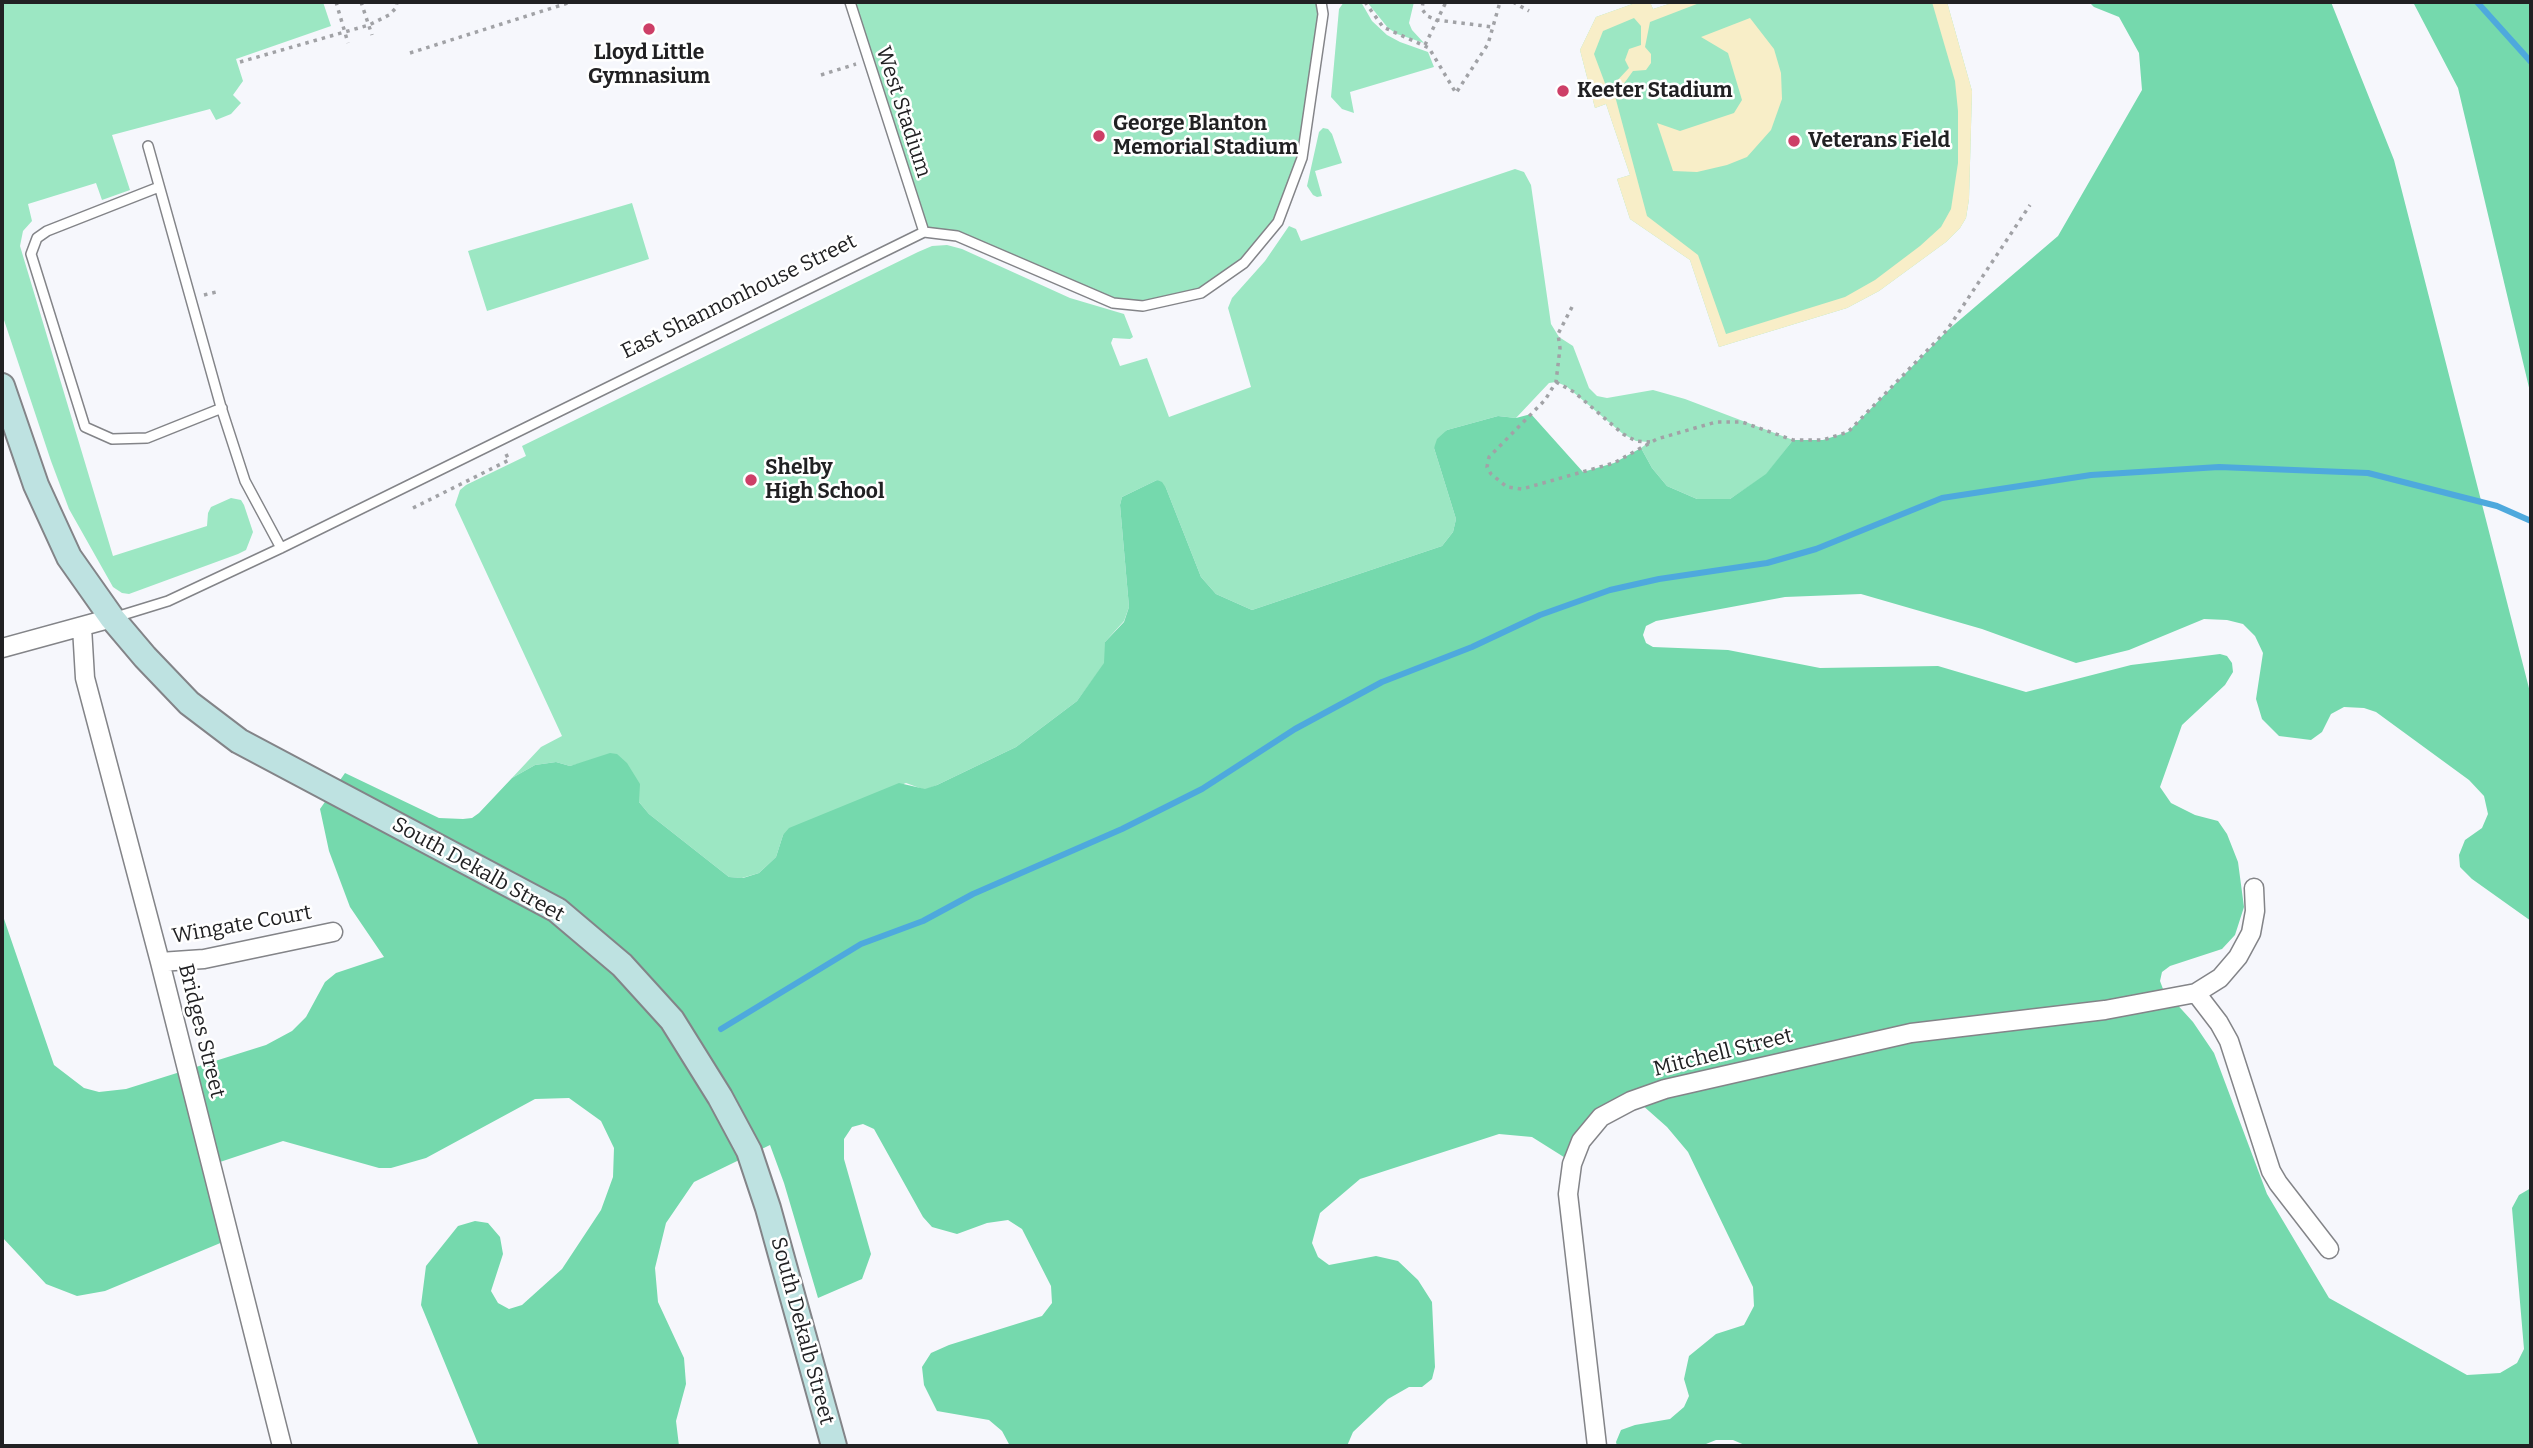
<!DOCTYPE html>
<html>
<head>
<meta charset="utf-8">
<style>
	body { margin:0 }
	#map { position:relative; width:2533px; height:1448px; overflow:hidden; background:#f6f7fc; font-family:Bitter,serif }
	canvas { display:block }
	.frame { position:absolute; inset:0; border:4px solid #212123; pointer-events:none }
</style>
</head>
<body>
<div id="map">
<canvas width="2533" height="1448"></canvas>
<div class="frame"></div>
</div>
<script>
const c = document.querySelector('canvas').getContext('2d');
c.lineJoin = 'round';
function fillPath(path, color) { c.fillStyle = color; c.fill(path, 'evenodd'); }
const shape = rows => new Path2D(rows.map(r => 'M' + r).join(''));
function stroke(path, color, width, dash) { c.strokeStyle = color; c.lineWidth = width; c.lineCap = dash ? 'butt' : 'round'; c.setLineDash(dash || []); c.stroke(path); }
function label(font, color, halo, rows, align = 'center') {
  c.font = font + ' Bitter,serif'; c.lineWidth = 5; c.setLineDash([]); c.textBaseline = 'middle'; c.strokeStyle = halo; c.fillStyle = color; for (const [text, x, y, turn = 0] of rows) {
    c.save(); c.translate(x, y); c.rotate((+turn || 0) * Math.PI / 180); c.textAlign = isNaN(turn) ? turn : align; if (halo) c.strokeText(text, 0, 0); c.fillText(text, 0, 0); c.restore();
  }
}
const green = shape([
	[2,2,323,2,331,26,236,59,243,81,233,95,241,103,231,114,216,120,210,109,112,135,130,190,102,200,96,183,28,204,32,221,23,231,20,246,113,556,207,526,208,513,211,507,231,498,241,500,244,505,253,532,246,550,238,554,129,594,122,593,113,587,69,509,51,461,2,314],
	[850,2,1321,2,1302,158,1278,222,1244,263,1201,293,1171,302,1113,303,957,236,924,232],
	[1344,2,1361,2,1372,21,1387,35,1400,42,1428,52,1434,67,1350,92,1354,113,1342,109,1331,97,1339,9],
	[1367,2,1414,2,1409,23,1412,30,1424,43,1397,34,1388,28],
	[1638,2,1650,2,1653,9,1675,2,1947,2,1972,91,1969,199,1966,218,1960,228,1946,242,1879,291,1847,308,1719,347,1690,260,1630,219,1617,179,1630,175,1606,104,1595,108,1580,50,1596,17],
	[1323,128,1328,129,1332,134,1342,163,1315,171,1322,196,1317,197,1313,195,1307,186,1319,132],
	[1515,169,1524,172,1531,185,1551,324,1559,337,1573,346,1589,388,1597,396,1607,398,1653,390,1685,399,1793,440,1766,475,1730,499,1697,499,1667,486,1652,468,1641,448,1649,442,1636,441,1623,434,1566,386,1556,382,1549,383,1516,418,1498,416,1447,430,1434,448,1456,519,1453,532,1442,546,1252,610,1216,594,1201,577,1166,488,1157,480,1122,497,1120,505,1129,607,1124,621,1105,642,1105,663,1077,701,1016,747,937,785,925,790,906,783,783,835,776,857,759,873,742,878,729,877,649,814,639,802,639,793,582,763,570,766,556,762,535,765,512,778,541,747,562,736,455,505,460,490,466,485,526,456,522,446,918,252,932,246,947,245,962,249,1070,298,1124,314,1133,337,1130,339,1113,338,1111,343,1120,366,1147,358,1169,417,1251,387,1228,308,1232,298,1265,261,1289,226,1296,229,1301,241],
	[632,203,649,259,487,311,468,251]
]);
const forest = shape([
	[2089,2,2331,2,2394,160,2531,696,2531,921,2472,879,2460,867,2459,855,2465,840,2482,828,2488,814,2484,796,2469,780,2376,712,2364,708,2344,707,2331,714,2322,732,2311,740,2279,736,2262,719,2256,699,2263,653,2255,636,2243,624,2227,620,2204,619,2129,650,2076,663,1982,629,1861,594,1785,597,1656,621,1646,626,1643,635,1646,643,1653,647,1728,650,1820,668,1938,666,2026,692,2131,665,2220,654,2227,656,2232,663,2233,672,2225,685,2182,725,2160,787,2171,803,2195,815,2218,821,2227,834,2238,862,2244,907,2235,935,2222,949,2170,966,2162,972,2160,981,2163,989,2193,1022,2214,1053,2267,1194,2329,1298,2467,1375,2500,1373,2517,1363,2524,1349,2512,1208,2519,1195,2531,1188,2531,1446,1747,1446,1733,1440,1716,1440,1701,1446,1617,1446,1616,1442,1621,1430,1635,1425,1670,1419,1684,1407,1689,1396,1684,1379,1689,1356,1716,1334,1744,1325,1754,1306,1753,1287,1688,1152,1667,1127,1632,1096,1567,1159,1532,1137,1499,1134,1360,1179,1320,1213,1312,1243,1318,1257,1329,1265,1376,1256,1398,1261,1418,1280,1432,1302,1435,1367,1432,1379,1422,1387,1409,1387,1388,1399,1353,1432,1347,1446,1010,1446,1002,1431,989,1420,937,1411,924,1385,922,1367,931,1353,949,1345,1042,1316,1052,1303,1051,1286,1022,1229,1008,1220,987,1223,957,1234,932,1227,923,1217,874,1129,863,1124,852,1127,844,1139,844,1159,871,1254,862,1279,818,1298,784,1183,770,1145,694,1182,666,1223,655,1268,658,1302,684,1358,686,1384,676,1421,679,1446,479,1446,421,1305,426,1266,458,1226,475,1221,488,1223,500,1237,503,1254,491,1291,498,1303,509,1309,522,1305,562,1269,601,1210,613,1177,614,1148,601,1121,569,1098,535,1099,426,1158,391,1168,379,1168,283,1141,211,1165,230,1239,105,1291,77,1296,46,1284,2,1237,2,913,54,1065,84,1088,99,1092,126,1089,266,1045,292,1031,306,1017,325,982,336,973,384,957,350,907,329,851,320,809,345,773,439,818,463,819,472,818,479,813,512,778,535,765,556,762,570,766,610,753,617,754,627,763,640,784,639,802,649,814,729,877,743,878,759,873,776,857,783,835,789,828,899,783,925,789,937,785,1016,747,1077,701,1104,663,1105,642,1124,622,1129,607,1120,505,1122,497,1157,480,1162,482,1166,488,1201,577,1216,594,1252,610,1442,546,1453,532,1456,519,1434,448,1437,439,1447,430,1498,416,1516,418,1531,414,1583,472,1614,463,1641,448,1652,468,1667,486,1697,499,1730,499,1766,474,1793,440,1823,440,1848,432,1948,330,2058,236,2142,90,2139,53,2119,17,2094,7],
	[2413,2,2531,2,2531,396,2458,88]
]);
const sand = shape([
	[1638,2,1650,2,1653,9,1675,2,1702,2,1650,22,1645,47,1651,54,1651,63,1646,70,1633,71,1615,96,1647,216,1698,255,1726,334,1845,297,1875,280,1920,246,1941,227,1951,209,1958,163,1958,111,1955,81,1932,2,1947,2,1972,91,1969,199,1966,218,1960,228,1946,242,1879,291,1847,308,1719,347,1690,260,1630,219,1617,179,1630,175,1606,104,1595,108,1580,50,1596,17],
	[1634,18,1641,26,1641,45,1629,49,1625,60,1629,68,1614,84,1606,86,1594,54,1603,31],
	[1750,18,1774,49,1781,73,1782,99,1771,130,1747,157,1727,165,1697,172,1673,171,1657,123,1680,131,1734,113,1742,100,1728,53,1701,37]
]);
const stream = shape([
	[2477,2,2531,62],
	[721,1029,861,944,923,921,973,894,1122,829,1202,789,1295,729,1382,682,1472,647,1540,615,1610,590,1659,579,1767,563,1816,549,1942,498,2091,475,2219,467,2368,473,2497,506,2531,521]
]);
const path = shape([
	[336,2,348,43],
	[361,2,372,35],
	[1365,2,1383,27,1429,48,1456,93,1488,44,1500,2],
	[1423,2,1422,9,1427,16,1437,20,1493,27],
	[1513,2,1529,11],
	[1425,45,1446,2],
	[410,53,571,2],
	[240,62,369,25,389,15,396,8,397,2],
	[821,75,856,64],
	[204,295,216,292],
	[1572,307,1558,334,1560,348,1556,382,1545,400,1489,457,1487,467,1491,474,1507,487,1522,489,1614,463,1657,439,1716,422,1742,422,1793,440,1823,440,1848,432,1947,330,2030,205],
	[1556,382,1574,392,1623,434,1636,441,1650,442],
	[413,508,509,460,505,452]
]);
const lane = shape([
	[850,2,924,232],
	[148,146,221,407,245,481,281,548],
	[159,187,47,231,37,238,31,254,85,427,112,439,147,438,222,408],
	[116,617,168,601,281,548,924,232,957,236,1113,303,1143,306,1201,293,1244,263,1278,222,1302,158,1323,14,1321,2]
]);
const street = shape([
	[82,627,85,678,160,962,282,1446],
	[2,648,112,618],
	[160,962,204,959,333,932],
	[2196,993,2220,978,2238,957,2251,933,2255,911,2254,888],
	[1597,1446,1568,1194,1572,1164,1581,1141,1601,1117,1631,1101,1665,1089,1911,1033,2105,1010,2196,993,2219,1023,2229,1041,2271,1171,2278,1183,2329,1249]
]);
const secondary = shape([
	[2,386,36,485,69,557,112,618,145,657,189,703,239,741,557,910,622,965,672,1020,720,1097,749,1151,768,1208,834,1446]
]);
const markers = [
	[649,29,7,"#cd3f67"],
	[1563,91,7,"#cd3f67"],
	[1099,136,7,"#cd3f67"],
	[1794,141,7,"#cd3f67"],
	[751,480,7,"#cd3f67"]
];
const poiNames = [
	["Lloyd Little",649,53,"center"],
	["Gymnasium",649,77,"center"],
	["Keeter Stadium",1577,91],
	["George Blanton",1113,124],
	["Memorial Stadium",1113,148],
	["Veterans Field",1808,141],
	["Shelby",765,468],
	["High School",765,492]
];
const streetNames = [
	["West Stadium",903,112,72],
	["East Shannonhouse Street",739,297,-26],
	["South Dekalb Street",478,870,29],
	["Wingate Court",242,925,-10],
	["Bridges Street",201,1031,76],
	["Mitchell Street",1723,1053,-14],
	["South Dekalb Street",802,1331,75]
];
fillPath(green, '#9ce7c3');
fillPath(forest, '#75d9ad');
fillPath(sand, '#f8eec8');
stroke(stream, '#4ea9dd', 6);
stroke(lane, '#838488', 12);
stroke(street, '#838488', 21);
stroke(secondary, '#838488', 28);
stroke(path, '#a1a2a6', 3.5, [3.5, 5]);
stroke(lane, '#fff', 9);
stroke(street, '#fff', 18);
stroke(secondary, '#bee2e1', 24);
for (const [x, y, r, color] of markers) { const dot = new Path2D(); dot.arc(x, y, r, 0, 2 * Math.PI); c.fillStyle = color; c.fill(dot); stroke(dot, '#fff', 2.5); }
label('bold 21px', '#212123', '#fff', poiNames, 'left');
label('21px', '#212123', '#fff', streetNames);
</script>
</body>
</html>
